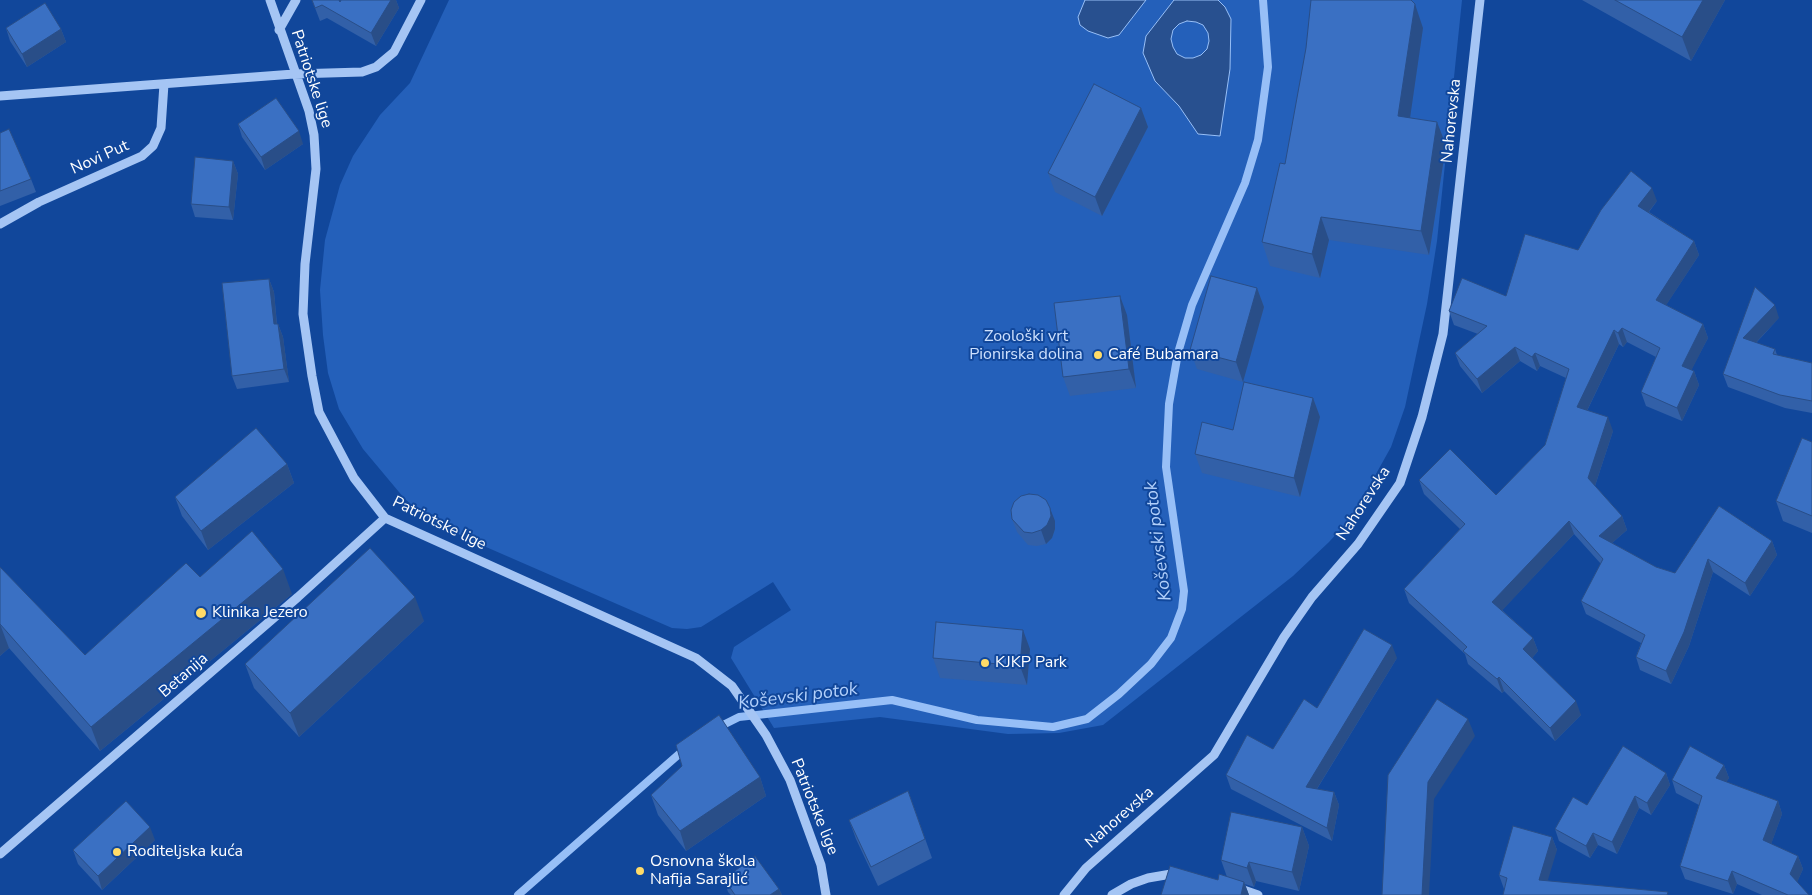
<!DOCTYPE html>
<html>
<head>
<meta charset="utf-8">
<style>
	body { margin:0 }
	canvas { display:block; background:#11479b }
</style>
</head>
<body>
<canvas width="1812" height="895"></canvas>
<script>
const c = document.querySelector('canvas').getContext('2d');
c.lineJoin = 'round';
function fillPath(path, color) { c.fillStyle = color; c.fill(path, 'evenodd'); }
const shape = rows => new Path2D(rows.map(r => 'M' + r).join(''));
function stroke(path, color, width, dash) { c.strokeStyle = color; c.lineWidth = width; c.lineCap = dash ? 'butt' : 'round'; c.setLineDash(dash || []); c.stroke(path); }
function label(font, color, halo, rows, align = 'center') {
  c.font = font + ' "Nunito Sans",sans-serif'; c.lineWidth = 4; c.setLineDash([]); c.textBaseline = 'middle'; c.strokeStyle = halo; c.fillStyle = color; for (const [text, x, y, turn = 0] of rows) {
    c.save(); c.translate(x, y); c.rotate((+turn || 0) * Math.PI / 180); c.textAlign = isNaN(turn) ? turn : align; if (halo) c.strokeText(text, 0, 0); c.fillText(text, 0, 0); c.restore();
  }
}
const green = shape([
	[449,0,1462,0,1437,241,1427,304,1405,407,1391,447,1352,517,1329,542,1293,576,1103,725,1059,733,1008,734,880,717,774,728,731,658,734,647,791,610,773,582,701,627,687,629,672,628,470,540,424,516,404,498,363,449,339,409,328,373,323,335,320,290,325,240,340,185,353,156,380,115,410,83]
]);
const water = shape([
	[1085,0,1146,0,1119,35,1108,38,1088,31,1080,25,1078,17,1085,0],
	[1174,0,1218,0,1225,7,1231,19,1230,69,1220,136,1198,134,1179,106,1155,81,1143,53,1146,36,1174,0],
	[1187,21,1196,22,1203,25,1208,33,1209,41,1207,49,1201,55,1193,58,1185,58,1177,54,1173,47,1171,39,1173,30,1179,24,1187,21]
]);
const stream = shape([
	[717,728,739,717,892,700,977,720,1053,727,1087,719,1119,694,1151,664,1171,638,1182,609,1184,591,1166,467,1169,404,1178,353,1192,305,1245,183,1258,140,1268,67,1263,0],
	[518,895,686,748]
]);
const minor = shape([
	[270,0,309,111,314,135,316,169,305,264,303,314,312,376,319,412,354,478,385,518,696,658,732,686,766,735,790,780,821,865,826,895],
	[279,30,296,0],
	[0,96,294,74,362,72,376,67,394,52,421,0],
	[0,224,39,202,142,156,153,146,161,128,164,84],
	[0,854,298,597,385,518],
	[1238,888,1258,895],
	[1064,895,1086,868,1214,755,1284,637,1312,597,1358,544,1400,483,1422,417,1443,334,1480,0],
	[1112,895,1131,884,1148,878,1177,873]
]);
const wall = shape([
	[312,0,340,2,341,0,396,0,399,8,376,46,327,18,320,21],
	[1582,0,1725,0,1691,61],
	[6,28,61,29,66,42,27,67,10,41],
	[1423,28,1410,117,1446,145,1429,255,1329,240,1320,278,1270,266,1262,242,1285,164],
	[1141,108,1148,127,1102,216,1055,192,1048,173],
	[238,124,303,144,265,170,242,137],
	[0,133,31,179,36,192,0,206],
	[233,161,238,174,233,220,195,217,191,204],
	[1657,201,1649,212,1694,241,1699,255,1666,305,1703,324,1708,338,1691,370,1694,371,1699,385,1682,421,1646,406,1641,392,1656,357,1627,342,1623,347,1619,344,1587,411,1613,431,1595,486,1622,516,1627,530,1612,543,1656,567,1675,573,1719,506,1772,541,1777,555,1750,596,1713,572,1689,646,1671,684,1640,670,1636,657,1641,643,1586,614,1581,601,1601,564,1574,534,1502,610,1533,638,1538,651,1532,658,1581,715,1555,741,1504,691,1502,693,1468,664,1465,654,1409,603,1404,589,1460,529,1424,494,1419,480,1496,495,1545,445,1566,378,1540,366,1537,371,1520,361,1482,393,1460,366,1455,353,1478,334,1454,325,1449,311,1506,296,1578,250],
	[269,279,274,292,277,324,278,324,283,337,289,382,237,389,232,376],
	[1257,288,1264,307,1243,382,1197,369,1190,350],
	[1127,315,1136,388,1070,396,1063,377],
	[1779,318,1756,343,1775,349,1777,355,1812,363,1812,413,1785,408,1728,387,1723,374],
	[1313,398,1320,417,1300,497,1202,473,1195,454,1233,430],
	[1812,442,1812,533,1783,521,1776,501],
	[287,464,294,483,208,550,182,516,175,497],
	[1012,519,1055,521,1055,529,1052,538,1046,544,1037,546,1028,545,1017,532],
	[0,567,85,655,200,577,292,594,100,751,9,648,0,656],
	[424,621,299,737,254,688,245,664],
	[1030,649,1027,685,940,678,933,658],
	[1397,658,1317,789,1334,792,1339,805,1332,841,1231,789,1226,775,1273,749,1317,708],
	[1724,765,1729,778,1726,782,1778,801,1782,814,1771,844,1798,856,1803,869,1797,882,1809,895,1762,895,1737,884,1733,894,1685,879,1680,866,1699,805,1676,793,1672,780],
	[1666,773,1670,785,1651,815,1639,808,1617,854,1598,845,1590,858,1559,841,1555,829,1587,805],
	[760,777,766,796,686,851,658,815,651,795],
	[908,791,932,858,878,886,856,839,849,820],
	[1302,827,1309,846,1299,891,1256,881,1254,887,1245,884,1249,895,1161,895,1218,880,1227,877,1221,860],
	[1552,837,1557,850,1504,889,1499,875],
	[155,840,102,890,78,864,73,850],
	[724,879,779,889,782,895,731,895,728,892]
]);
const shadedWall = shape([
	[391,0,396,0,399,8,376,46,371,33],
	[1703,0,1725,0,1691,61,1682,37],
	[1415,4,1423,28,1407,139,1398,116],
	[61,29,66,42,27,67,22,54],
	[1141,108,1148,127,1102,216,1095,197],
	[1437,122,1446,145,1429,255,1421,231],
	[299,131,303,144,265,170,261,157],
	[233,161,238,174,233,220,229,207],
	[1652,188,1657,201,1643,219,1638,206],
	[1321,217,1329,240,1320,278,1312,254],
	[1694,241,1699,255,1661,313,1656,300],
	[269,279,274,292,278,338,274,324],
	[1257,288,1264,307,1243,382,1236,362],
	[1120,296,1127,315,1136,388,1129,369],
	[1775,305,1779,318,1748,351,1743,338],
	[278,324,283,337,289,382,284,369],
	[1703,324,1708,338,1687,379,1682,366],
	[1622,328,1627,342,1623,347,1618,333],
	[1614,330,1619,344,1582,421,1577,407],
	[1515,347,1520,361,1482,393,1477,379],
	[1535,353,1540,366,1537,371,1532,357],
	[1694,371,1699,385,1682,421,1677,408],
	[1313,398,1320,417,1300,497,1294,478],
	[1608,417,1613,431,1593,492,1588,478],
	[287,464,294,483,208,550,201,531],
	[1050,508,1055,521,1055,529,1052,538,1046,544,1041,530],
	[1622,516,1627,530,1604,550,1599,536],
	[1569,521,1574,534,1497,616,1492,602],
	[1772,541,1777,555,1750,596,1745,583],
	[1708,559,1713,572,1689,646,1671,684,1666,671],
	[283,569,292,594,100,751,91,727],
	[415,597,424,621,299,737,290,713],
	[0,624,9,648,0,656],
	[1023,630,1030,649,1027,685,1020,666],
	[1533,638,1538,651,1528,663,1523,649],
	[1392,645,1397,658,1310,800,1306,787],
	[1499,677,1504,691,1502,693,1497,679],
	[1576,701,1581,715,1555,741,1550,728],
	[1468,719,1475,736,1434,799,1429,895,1422,895,1428,782],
	[1724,765,1729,778,1721,791,1716,778],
	[1666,773,1670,785,1651,815,1647,803],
	[760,777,766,796,686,851,680,831],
	[1334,792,1339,805,1332,841,1327,828],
	[1635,796,1639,808,1617,854,1612,842],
	[1778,801,1782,814,1768,853,1763,840],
	[150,827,155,840,102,890,98,876],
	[1302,827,1309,846,1299,891,1292,872],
	[1593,833,1598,845,1590,858,1586,846],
	[1552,837,1557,850,1544,893,1539,880],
	[1798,856,1803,869,1795,887,1790,874],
	[1249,862,1256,881,1254,887,1247,868],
	[1732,871,1737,884,1733,894,1728,881],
	[1244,882,1249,895,1241,895],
	[779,889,782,895,770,895]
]);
const building = shape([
	[312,0,339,0,340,2,341,0,391,0,371,33,322,5,315,8,312,0],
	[1311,0,1411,0,1415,4,1398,116,1437,122,1421,231,1321,217,1312,254,1262,242,1280,163,1285,164,1306,48,1311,0],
	[1615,0,1703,0,1682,37,1615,0],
	[45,3,61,29,22,54,6,28,45,3],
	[1094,84,1141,108,1095,197,1048,173,1094,84],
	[276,98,299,131,261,157,238,124,276,98],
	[9,129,31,179,0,191,0,133,9,129],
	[195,157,233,161,229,207,191,204,195,157],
	[1631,171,1652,188,1638,206,1694,241,1656,300,1703,324,1682,366,1694,371,1677,408,1641,392,1660,348,1622,328,1618,333,1614,330,1577,407,1608,417,1588,478,1622,516,1599,536,1656,567,1675,573,1719,506,1772,541,1745,583,1708,559,1684,632,1666,671,1636,657,1645,635,1581,601,1603,559,1569,521,1492,602,1533,638,1523,649,1576,701,1550,728,1499,677,1497,679,1463,651,1467,647,1404,589,1465,524,1419,480,1450,449,1496,495,1545,445,1569,369,1535,353,1532,357,1515,347,1477,379,1455,353,1487,326,1449,311,1462,278,1506,296,1525,234,1578,250,1601,210,1631,171],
	[1211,276,1257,288,1236,362,1190,350,1211,276],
	[269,279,274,324,278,324,284,369,232,376,222,283,269,279],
	[1755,287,1775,305,1743,338,1775,349,1773,354,1812,363,1812,401,1780,395,1723,374,1755,287],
	[1120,296,1129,369,1063,377,1054,303,1120,296],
	[1244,382,1313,398,1294,478,1195,454,1202,422,1233,430,1244,382],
	[256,428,287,464,201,531,175,497,256,428],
	[1802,438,1812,442,1812,516,1776,501,1802,438],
	[1029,494,1038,495,1046,500,1050,508,1051,516,1047,525,1041,530,1032,533,1024,532,1012,519,1011,510,1014,502,1021,496,1029,494],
	[252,531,283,569,91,727,0,624,0,567,85,655,186,563,200,577,252,531],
	[370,548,415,597,290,713,245,664,370,548],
	[936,622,1023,630,1020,666,933,658,936,622],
	[1364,629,1392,645,1306,787,1334,792,1327,828,1226,775,1247,735,1273,749,1304,699,1317,708,1364,629],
	[1437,699,1468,719,1428,782,1422,895,1382,895,1388,775,1437,699],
	[719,715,760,777,680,831,651,795,682,766,676,745,719,715],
	[1623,746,1666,773,1647,803,1635,796,1612,842,1593,833,1586,846,1555,829,1573,797,1587,805,1623,746],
	[1690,746,1724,765,1716,778,1778,801,1763,840,1798,856,1790,874,1809,895,1788,895,1732,871,1728,881,1680,866,1702,796,1672,780,1690,746],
	[908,791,925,839,871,867,849,820,908,791],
	[126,801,150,827,98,876,73,850,126,801],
	[1231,812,1302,827,1292,872,1249,862,1247,868,1221,860,1231,812],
	[1513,826,1552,837,1539,880,1668,892,1667,895,1503,895,1507,878,1499,875,1513,826],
	[755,856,779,889,770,895,735,895,724,879,755,856],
	[1170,866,1218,880,1219,874,1244,882,1241,895,1161,895,1170,866]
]);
const markers = [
	[1098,355,5,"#ffdb68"],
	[201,613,6,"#ffdb68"],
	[985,663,5,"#ffdb68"],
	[117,852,5,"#ffdb68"],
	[640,871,5,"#ffdb68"]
];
const streetNames = [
	["Patriotske lige",311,79,72],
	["Nahorevska",1452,121,-84],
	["Novi Put",100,158,-24],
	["Nahorevska",1364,504,-57],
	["Patriotske lige",439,524,26],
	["Betanija",184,676,-41],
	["Patriotske lige",814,807,68],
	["Nahorevska",1120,818,-41]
];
const parkNames = [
	["Zoološki vrt",1026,337],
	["Pionirska dolina",1026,355]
];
const poiNames = [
	["Café Bubamara",1108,355],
	["Klinika Jezero",212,613],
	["KJKP Park",995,663],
	["Roditeljska kuća",127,852],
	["Osnovna škola",650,862],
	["Nafija Sarajlić",650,880]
];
const waterNames = [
	["Koševski potok",1159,541,-97],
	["Koševski potok",798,697,-7]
];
fillPath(green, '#2460ba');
fillPath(water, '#28508f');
stroke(water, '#97bff7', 1);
stroke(stream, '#97bff7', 8);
stroke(minor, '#a5c5f4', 9);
fillPath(wall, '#3260a8');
fillPath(shadedWall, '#294e88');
fillPath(building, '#3a70c3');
stroke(building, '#294e88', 1);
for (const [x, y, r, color] of markers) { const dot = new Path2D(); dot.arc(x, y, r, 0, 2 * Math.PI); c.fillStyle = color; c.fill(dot); stroke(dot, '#11479b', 2); }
label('16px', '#fff', '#11479b', streetNames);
label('16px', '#cee1fe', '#11479b', parkNames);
label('16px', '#fff', '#11479b', poiNames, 'left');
label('italic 18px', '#b2d0fb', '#11479b', waterNames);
</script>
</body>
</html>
